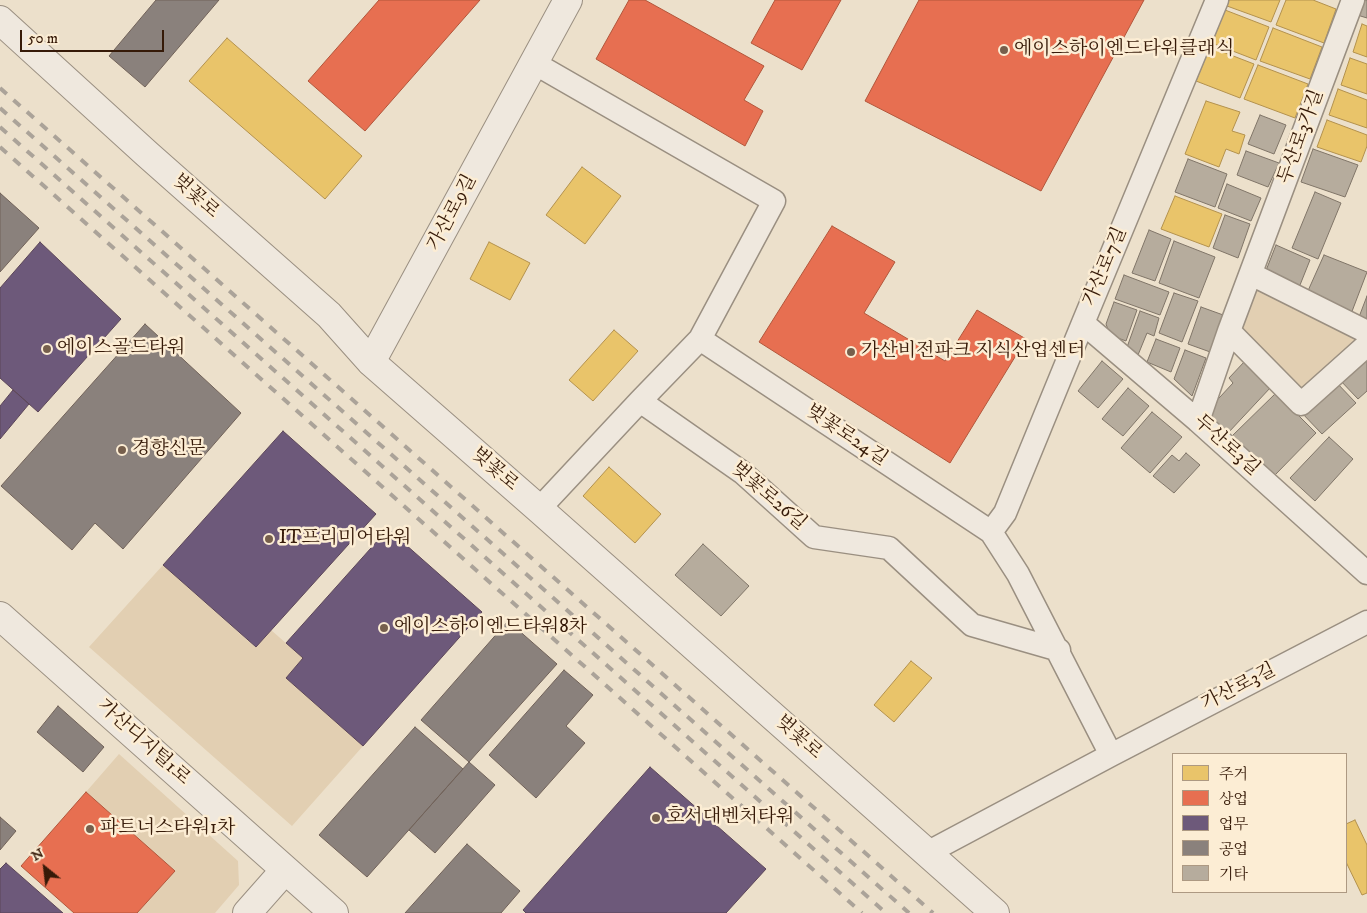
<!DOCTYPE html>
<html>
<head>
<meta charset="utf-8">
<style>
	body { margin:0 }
	#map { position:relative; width:1367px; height:913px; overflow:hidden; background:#ece0cb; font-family:"IM FELL DW Pica","Noto Serif KR",serif }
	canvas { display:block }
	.legend { position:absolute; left:1172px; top:753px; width:175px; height:140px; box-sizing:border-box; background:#fcedd4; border:1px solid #ad9982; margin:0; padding:6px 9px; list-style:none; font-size:15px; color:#361a08 }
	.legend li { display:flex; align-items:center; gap:10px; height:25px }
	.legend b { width:25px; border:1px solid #ad9982 }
	.north { position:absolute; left:20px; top:843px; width:50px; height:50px; -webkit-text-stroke:4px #fcedd4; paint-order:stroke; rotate:331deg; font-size:14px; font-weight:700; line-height:20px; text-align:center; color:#361a08 }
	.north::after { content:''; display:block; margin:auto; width:18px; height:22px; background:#361a08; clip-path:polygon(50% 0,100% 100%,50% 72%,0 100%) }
	.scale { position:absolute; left:20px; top:30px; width:144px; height:22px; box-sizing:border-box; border:2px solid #361a08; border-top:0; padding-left:6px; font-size:15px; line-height:18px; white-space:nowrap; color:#361a08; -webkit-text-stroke:4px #fcedd4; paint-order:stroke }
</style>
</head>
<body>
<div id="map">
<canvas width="1367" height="913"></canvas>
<ul class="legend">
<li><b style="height:14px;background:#e9c46a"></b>주거</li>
<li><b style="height:14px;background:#e76f51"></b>상업</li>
<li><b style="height:14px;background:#6d597a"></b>업무</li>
<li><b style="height:14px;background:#8a817c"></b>공업</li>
<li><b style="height:14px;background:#b6ac9d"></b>기타</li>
</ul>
<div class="north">N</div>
<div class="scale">50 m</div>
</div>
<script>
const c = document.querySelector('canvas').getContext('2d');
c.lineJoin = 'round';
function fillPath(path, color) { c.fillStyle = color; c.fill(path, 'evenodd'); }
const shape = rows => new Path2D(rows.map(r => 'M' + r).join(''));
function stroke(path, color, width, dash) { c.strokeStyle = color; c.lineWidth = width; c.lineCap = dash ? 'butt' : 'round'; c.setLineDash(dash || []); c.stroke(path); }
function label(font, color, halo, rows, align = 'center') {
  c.font = font + ' "IM FELL DW Pica","Noto Serif KR",serif'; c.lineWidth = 5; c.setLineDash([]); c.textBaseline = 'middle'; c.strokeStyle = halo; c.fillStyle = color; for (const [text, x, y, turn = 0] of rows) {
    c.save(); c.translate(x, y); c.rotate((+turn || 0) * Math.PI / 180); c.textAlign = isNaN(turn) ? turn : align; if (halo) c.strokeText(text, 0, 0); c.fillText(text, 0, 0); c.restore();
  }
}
const green = shape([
	[1251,274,1367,332,1301,404,1229,331],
	[163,565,255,647,271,630,303,658,286,678,363,746,292,826,89,647],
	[119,754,238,861,239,885,215,913,137,913,174,871,86,792]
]);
const homes = shape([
	[1229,0,1280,0,1271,22,1227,6,1229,0],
	[1286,0,1313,0,1336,9,1324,43,1276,25,1286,0],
	[1225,10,1269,27,1256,60,1212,43,1225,10],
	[1362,24,1367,26,1367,57,1353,52,1362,24],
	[1273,28,1322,47,1310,79,1260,61,1273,28],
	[227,38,362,156,325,199,189,81,227,38],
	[1210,47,1254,64,1240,98,1196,81,1210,47],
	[1350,58,1367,64,1367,94,1341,85,1350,58],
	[1258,65,1308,84,1295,118,1244,99,1258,65],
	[1338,89,1367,100,1367,128,1329,115,1338,89],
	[1206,101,1240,112,1232,131,1245,135,1239,154,1226,149,1219,167,1185,154,1206,101],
	[1327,120,1367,135,1367,146,1361,162,1317,147,1327,120],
	[582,167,621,196,585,244,546,215,582,167],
	[1175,196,1222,214,1209,247,1161,229,1175,196],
	[489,242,530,263,510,300,470,279,489,242],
	[614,330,638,351,593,401,569,380,614,330],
	[609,467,661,514,635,543,583,496,609,467],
	[911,661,932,678,894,722,874,705,911,661],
	[1355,820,1367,845,1367,893,1362,895,1346,862,1346,824,1355,820]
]);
const shops = shape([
	[379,0,480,0,365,131,308,81,379,0],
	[629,0,645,0,764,66,744,100,763,111,745,146,596,59,629,0],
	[775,0,841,0,802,70,751,43,775,0],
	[919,0,1144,0,1041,191,865,101,919,0],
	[832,226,895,262,864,313,945,361,977,310,1026,339,950,463,759,342,832,226],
	[86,792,175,871,137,913,74,913,21,866,86,792]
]);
const offices = shape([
	[40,242,121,319,38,412,0,378,0,288,40,242],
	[13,390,29,404,0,439,0,406,13,390],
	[283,431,376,514,256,647,163,565,283,431],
	[388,529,482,612,363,746,286,678,303,658,286,643,388,529],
	[650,767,766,869,726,913,526,913,523,910,650,767],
	[6,863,63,913,0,913,0,869,6,863]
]);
const industry = shape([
	[156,0,219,0,145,87,109,56,156,0],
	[0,193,39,228,0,272,0,193],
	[145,324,241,413,123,549,95,523,72,550,1,486,145,324],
	[508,621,557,664,469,762,421,720,508,621],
	[564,670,593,695,566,726,585,743,536,798,489,755,564,670],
	[58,706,104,747,83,772,37,732,58,706],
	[415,727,463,769,367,877,319,835,415,727],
	[469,762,495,785,435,853,409,830,469,762],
	[0,817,16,831,0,850,0,817],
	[467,844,520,891,501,913,405,913,467,844]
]);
const building = shape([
	[1359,0,1367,0,1367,18,1354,14,1359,0],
	[1260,115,1286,125,1274,154,1248,144,1260,115],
	[1313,149,1358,165,1345,197,1301,182,1313,149],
	[1246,151,1279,163,1268,187,1237,175,1246,151],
	[1188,159,1227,174,1215,207,1175,192,1188,159],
	[1227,184,1261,198,1251,221,1218,208,1227,184],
	[1315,192,1341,203,1318,259,1292,248,1315,192],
	[1225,215,1250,224,1238,258,1213,248,1225,215],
	[1149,230,1171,239,1155,281,1132,273,1149,230],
	[1174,241,1215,257,1199,298,1159,283,1174,241],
	[1276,245,1310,260,1298,290,1265,273,1276,245],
	[1324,255,1367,272,1351,314,1307,293,1324,255],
	[1124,275,1169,292,1160,315,1115,299,1124,275],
	[1174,293,1198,301,1182,342,1159,333,1174,293],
	[1367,296,1367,320,1359,317,1367,296],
	[1114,302,1137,310,1126,341,1110,335,1106,324,1114,302],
	[1201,307,1226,316,1213,353,1188,344,1201,307],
	[1140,311,1159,318,1154,336,1147,333,1138,355,1126,350,1140,311],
	[1156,339,1180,348,1171,372,1147,362,1156,339],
	[1185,350,1206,358,1192,396,1174,379,1185,350],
	[1367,352,1367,391,1358,399,1338,378,1367,352],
	[1102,361,1123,379,1098,408,1078,391,1102,361],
	[1245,361,1271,387,1228,433,1206,412,1233,383,1229,378,1245,361],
	[1335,381,1356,403,1322,434,1300,411,1335,381],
	[1128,388,1149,406,1123,436,1102,419,1128,388],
	[1276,393,1316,433,1275,475,1232,436,1276,393],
	[1152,412,1182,437,1150,473,1121,448,1152,412],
	[1329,437,1353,459,1315,501,1290,478,1329,437],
	[1186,453,1200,465,1174,493,1153,476,1172,455,1179,461,1186,453],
	[703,544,749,586,721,616,675,575,703,544]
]);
const minor = shape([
	[534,63,774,201,700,339,640,401,539,509],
	[1251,274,1367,332],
	[1083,323,1198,421,1367,573],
	[1229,331,1301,404,1367,345],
	[700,339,991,532,1018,574,1111,755],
	[640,401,743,473,814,537,889,548,972,625,1059,650],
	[1198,421,1229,331,1353,0],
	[991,532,1005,513,1083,323,1217,0],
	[927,853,1111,755,1367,622]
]);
const tertiary = shape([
	[0,20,147,154,329,315,371,362,539,509,995,913],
	[371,362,568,0],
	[0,616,334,913],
	[247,913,285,870]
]);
const rail = shape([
	[0,88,933,913],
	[0,108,909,913],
	[0,127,886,913],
	[0,147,862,913]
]);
const markers = [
	[1004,50,5,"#765f4c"],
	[47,349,5,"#765f4c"],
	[851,352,5,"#765f4c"],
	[122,450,5,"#765f4c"],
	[269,539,5,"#765f4c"],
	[384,628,5,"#765f4c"],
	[656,818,5,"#765f4c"],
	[90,829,5,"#765f4c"]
];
const poiNames = [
	["에이스하이엔드타워클래식",1014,50],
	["에이스골드타워",57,349],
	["가산비전파크 지식산업센터",861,352],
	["경향신문",132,450],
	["IT프리미어타워",279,539],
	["에이스하이엔드타워8차",394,628],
	["호서대벤처타워",666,818],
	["파트너스타워1차",100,829]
];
const streetNames = [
	["두산로3가길",1302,137,-70],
	["벚꽃로",195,197,42],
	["가산로9길",453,213,-62],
	["가산로7길",1106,267,-67],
	["벚꽃로24길",846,436,34],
	["두산로3길",1226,446,42],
	["벚꽃로",494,470,41],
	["벚꽃로26길",768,497,41],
	["가산로3길",1239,688,-27],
	["벚꽃로",798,738,42],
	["가산디지털1로",143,743,42]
];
fillPath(green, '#e2cfb2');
fillPath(homes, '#e9c46a');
stroke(homes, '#b3914d', 1);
fillPath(shops, '#e76f51');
stroke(shops, '#b2563b', 1);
fillPath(offices, '#6d597a');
stroke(offices, '#5c4658', 1);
fillPath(industry, '#8a817c');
stroke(industry, '#716259', 1);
fillPath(building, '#b6ac9d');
stroke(building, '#807568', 1);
stroke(minor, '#9a8f81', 25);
stroke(tertiary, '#9a8f81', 30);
stroke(minor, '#efe8de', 22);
stroke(tertiary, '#efe8de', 28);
stroke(rail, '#aba399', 4, [9, 9]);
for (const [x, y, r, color] of markers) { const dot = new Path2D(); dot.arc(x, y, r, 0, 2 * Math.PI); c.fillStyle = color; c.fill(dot); stroke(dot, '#fcedd4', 2); }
label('19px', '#361a08', '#fcedd4', poiNames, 'left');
label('19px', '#361a08', '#fcedd4', streetNames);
</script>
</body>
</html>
